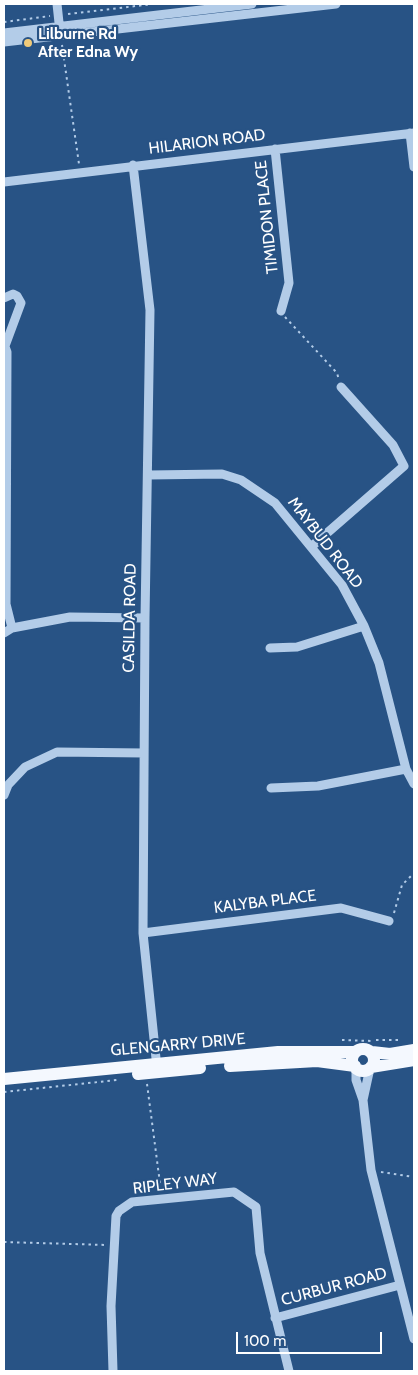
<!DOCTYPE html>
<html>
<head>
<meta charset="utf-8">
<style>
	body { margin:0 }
	#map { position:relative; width:418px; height:1375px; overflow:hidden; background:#285385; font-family:Cabin,sans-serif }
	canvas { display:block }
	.frame { position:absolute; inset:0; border:5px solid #fff; pointer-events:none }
	.scale { position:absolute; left:236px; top:1332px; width:146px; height:22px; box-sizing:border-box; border:2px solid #fff; border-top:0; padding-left:6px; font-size:15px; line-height:18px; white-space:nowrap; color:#fff; -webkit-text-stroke:4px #285385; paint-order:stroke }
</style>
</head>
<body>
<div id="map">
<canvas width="418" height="1375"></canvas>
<div class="frame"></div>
<div class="scale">100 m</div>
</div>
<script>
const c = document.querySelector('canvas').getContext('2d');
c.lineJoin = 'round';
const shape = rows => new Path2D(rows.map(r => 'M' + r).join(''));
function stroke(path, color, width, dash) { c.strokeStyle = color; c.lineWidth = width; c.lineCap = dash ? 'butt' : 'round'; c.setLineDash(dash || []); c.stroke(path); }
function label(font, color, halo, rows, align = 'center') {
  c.font = font + ' Cabin,sans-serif'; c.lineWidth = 4.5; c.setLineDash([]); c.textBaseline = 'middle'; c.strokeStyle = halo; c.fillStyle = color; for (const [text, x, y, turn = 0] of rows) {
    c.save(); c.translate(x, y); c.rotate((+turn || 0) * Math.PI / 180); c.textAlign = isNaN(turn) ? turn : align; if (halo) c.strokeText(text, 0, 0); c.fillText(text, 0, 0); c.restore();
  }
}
const path = shape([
	[68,14,153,4],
	[4,22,50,16],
	[62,45,79,164],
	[285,317,337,373,339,380],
	[394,913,402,885,414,873],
	[342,1040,372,1041],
	[376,1040,399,1040],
	[147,1084,161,1191],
	[4,1092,117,1080],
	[381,1172,414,1177],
	[4,1242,106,1245]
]);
const minor = shape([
	[57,4,60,32],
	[4,33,252,4],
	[4,42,336,4],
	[410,133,414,167],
	[275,149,289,283,281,311],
	[133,165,150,310,145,618,143,933,157,1068],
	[4,182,414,133],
	[4,298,13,294,17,296,21,303,5,346],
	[4,344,7,352,6,604,12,628],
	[149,475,222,474,241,480,275,503,342,585,364,626,379,663,406,769,414,784],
	[311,547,404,466,393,445,341,387],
	[4,633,12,628,70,617,145,618],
	[270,648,297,647,364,626],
	[271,788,318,786,406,769],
	[4,795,8,785,25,767,57,752,144,753],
	[143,933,341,908,389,921],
	[356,1067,356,1080,363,1100,371,1170,414,1339],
	[363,1100,370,1068],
	[275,1318,400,1285],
	[113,1371,111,1306,116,1216,119,1211,132,1202,234,1192,256,1207,260,1253,289,1371]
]);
const major = shape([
	'352 1060a11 11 0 1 1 22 0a11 11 0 1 1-22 0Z',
	[372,1052,390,1054,414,1050],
	[230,1066,317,1061,355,1066],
	[371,1067,414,1060],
	[138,1074,200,1068],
	[4,1079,278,1052,355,1052]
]);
const markers = [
	[28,43,5,"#f0ca79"]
];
const poiNames = [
	["Lilburne Rd",38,34],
	["After Edna Wy",38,52]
];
const streetNames = [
	["HILARION ROAD",207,142,-7],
	["TIMIDON PLACE",267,217,-96],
	["MAYBUD ROAD",325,543,52],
	["CASILDA ROAD",130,618,-89],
	["KALYBA PLACE",265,902,-7],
	["GLENGARRY DRIVE",178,1045,-5],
	["RIPLEY WAY",175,1184,-7],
	["CURBUR ROAD",334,1287,-15]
];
stroke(path, '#b3cce8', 2, [2.5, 4]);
stroke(minor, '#b3cce8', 9);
stroke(major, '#f4f8fe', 12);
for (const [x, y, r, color] of markers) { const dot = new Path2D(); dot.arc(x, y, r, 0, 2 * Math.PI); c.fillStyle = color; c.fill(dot); stroke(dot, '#285385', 2); }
label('bold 16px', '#fff', '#285385', poiNames, 'left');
label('16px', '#fff', '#285385', streetNames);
</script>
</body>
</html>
